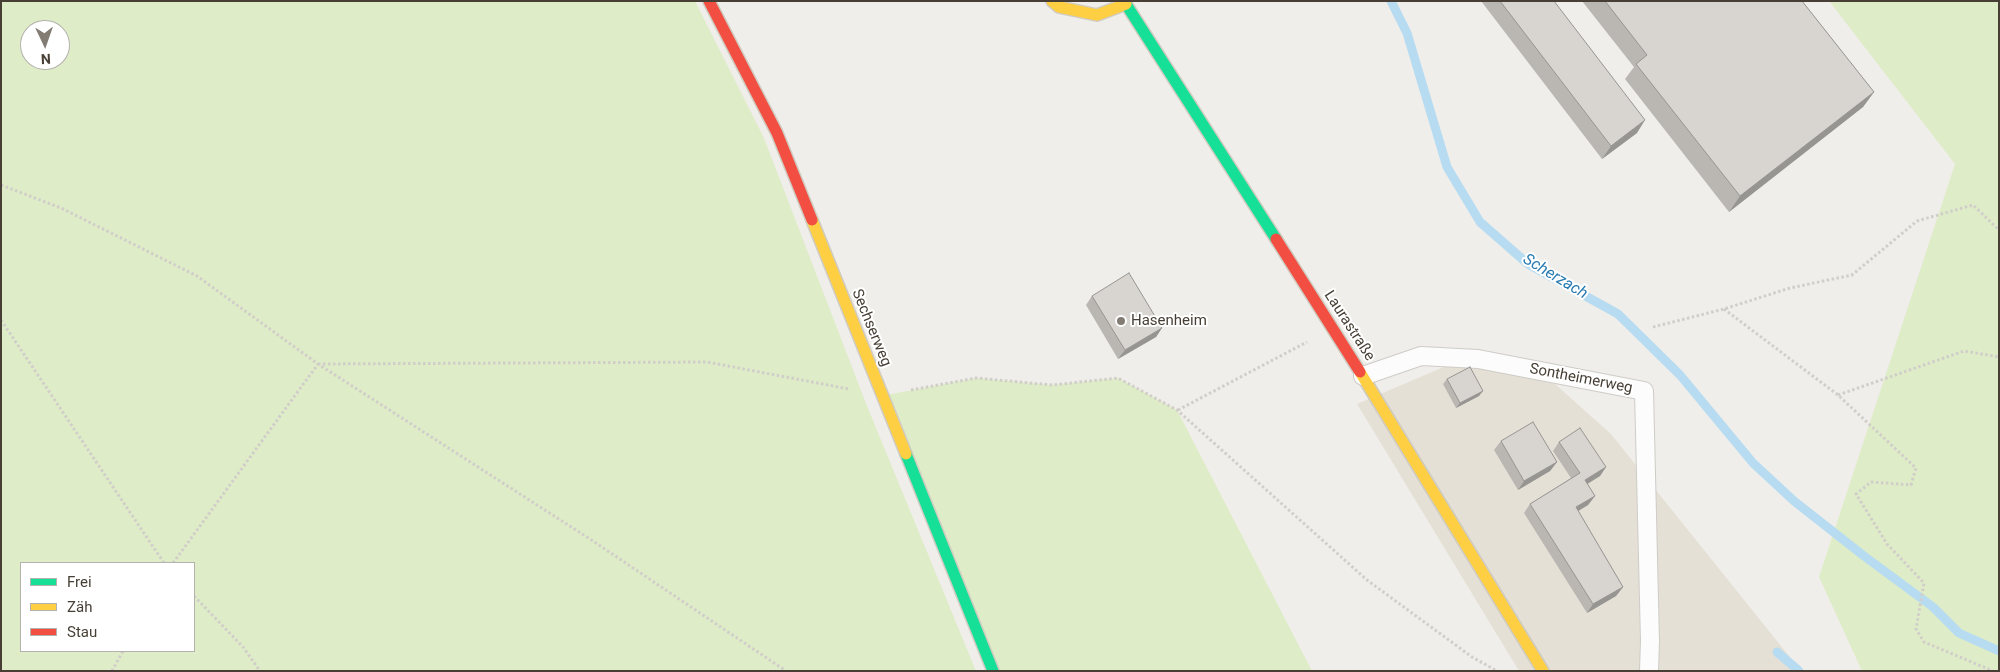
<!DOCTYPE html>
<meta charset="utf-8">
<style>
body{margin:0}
#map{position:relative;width:2000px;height:672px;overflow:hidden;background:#f0eeea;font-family:Roboto,sans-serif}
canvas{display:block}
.frame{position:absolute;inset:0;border:2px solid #473f35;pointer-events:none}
.legend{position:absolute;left:20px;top:562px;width:175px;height:90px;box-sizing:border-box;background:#fff;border:1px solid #b5b2ae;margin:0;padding:6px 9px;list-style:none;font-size:15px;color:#473f35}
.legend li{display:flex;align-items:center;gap:10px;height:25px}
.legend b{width:25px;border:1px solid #b5b2ae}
.north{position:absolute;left:20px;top:20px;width:50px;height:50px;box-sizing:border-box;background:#fff;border:1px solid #b5b2ae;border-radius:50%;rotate:177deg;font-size:14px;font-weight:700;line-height:20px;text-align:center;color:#473f35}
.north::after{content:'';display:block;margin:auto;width:18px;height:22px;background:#827c74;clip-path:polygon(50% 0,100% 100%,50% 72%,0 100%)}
</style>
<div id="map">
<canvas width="2000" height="672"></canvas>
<div class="frame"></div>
<ul class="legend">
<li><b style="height:6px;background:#16e098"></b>Frei</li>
<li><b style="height:6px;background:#ffcf43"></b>Zäh</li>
<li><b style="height:6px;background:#f24e42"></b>Stau</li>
</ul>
<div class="north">N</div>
</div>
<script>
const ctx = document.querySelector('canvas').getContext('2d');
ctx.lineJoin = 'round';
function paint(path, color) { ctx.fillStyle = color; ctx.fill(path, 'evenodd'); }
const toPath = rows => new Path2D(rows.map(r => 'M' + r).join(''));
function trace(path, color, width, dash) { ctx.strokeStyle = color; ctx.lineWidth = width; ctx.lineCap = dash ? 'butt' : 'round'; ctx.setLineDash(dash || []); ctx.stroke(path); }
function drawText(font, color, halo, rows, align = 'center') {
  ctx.font = font + ' Roboto,sans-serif'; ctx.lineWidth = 4; ctx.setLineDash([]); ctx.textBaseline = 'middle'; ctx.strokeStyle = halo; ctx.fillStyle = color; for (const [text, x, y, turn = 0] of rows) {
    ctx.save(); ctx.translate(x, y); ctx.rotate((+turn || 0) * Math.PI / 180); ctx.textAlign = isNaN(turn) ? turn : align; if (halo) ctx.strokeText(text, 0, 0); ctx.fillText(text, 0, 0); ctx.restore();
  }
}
paint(toPath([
 [1460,360,1555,384,1611,434,1801,671,1519,671,1357,404]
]), '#e5e0d6');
paint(toPath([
 [1,1,695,1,764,138,867,406,976,671,1,671],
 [30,30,60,30,60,60,30,60],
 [21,563,194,563,194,651,21,651],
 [1829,1,1999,1,1999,671,1862,671,1819,577,1955,164],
 [976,378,1052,385,1118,378,1177,410,1312,671,993,671,881,396]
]), '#deecc8');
trace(toPath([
 [1391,1,1407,33,1447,167,1480,222,1528,264,1618,314,1680,375,1753,463,1794,501,1864,556,1933,607,1959,633,1999,651],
 [1777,652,1799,671]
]), '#b7dcf1', 9);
const lane = toPath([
 [1363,376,1421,356,1478,359,1644,391,1650,641,1649,671]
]);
const fast = toPath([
 [1124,1,1276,239],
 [906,454,993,671]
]);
const slow = toPath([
 [1052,1,1059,7,1097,15,1126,4],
 [812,220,906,454],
 [1360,372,1543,671]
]);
const jam = toPath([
 [709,1,777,133,812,220],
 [1276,239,1360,372]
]);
trace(lane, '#ceccc7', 20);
trace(fast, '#d0cbc0', 14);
trace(slow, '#d0cbc0', 14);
trace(jam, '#d0cbc0', 14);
trace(toPath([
 [1,185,61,208,197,276,318,364,593,541,786,671],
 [1724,309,1838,395,1916,468,1911,485,1871,482,1856,494,1887,544,1924,583,1916,629,1924,642,1993,671],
 [1,320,164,563],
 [1653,327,1724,309,1790,288,1852,275,1917,221,1973,205,1999,230],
 [318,364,707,362,849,389],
 [911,390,976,378,1052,385,1118,378,1177,410,1367,580,1472,657,1497,671],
 [1838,395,1964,351,1999,357],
 [1178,410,1307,342],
 [173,563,318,364],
 [194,596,243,647,260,671],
 [112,671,123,651]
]), '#d1ceca', 3, [2.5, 2.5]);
trace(lane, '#fdfcfc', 18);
trace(fast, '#16e098', 11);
trace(slow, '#ffcf43', 11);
trace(jam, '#f24e42', 11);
paint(toPath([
 [1481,1,1554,1,1637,133,1602,159],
 [1582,1,1802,1,1874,92,1863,107,1729,212,1625,79,1634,67],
 [1092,296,1162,328,1156,337,1118,359,1086,305],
 [1447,379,1479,396,1456,408,1443,384],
 [1501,441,1557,462,1550,471,1518,490,1494,450],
 [1559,442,1606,467,1600,476,1587,484,1595,496,1588,505,1578,511,1623,587,1616,596,1587,613,1524,513,1530,504,1571,478,1553,451]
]), '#bab7b3');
paint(toPath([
 [1874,92,1863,107,1729,212,1740,196],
 [1645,120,1637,133,1602,159,1611,146],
 [1162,328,1156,337,1118,359,1125,350],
 [1483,391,1479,396,1456,408,1460,403],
 [1557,462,1550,471,1518,490,1524,481],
 [1606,467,1600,476,1579,489,1585,480],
 [1595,496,1588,505,1570,516,1576,507],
 [1623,587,1616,596,1587,613,1593,604]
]), '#979592');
const building = toPath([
 [1500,1,1554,1,1645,120,1611,146,1500,1],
 [1605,1,1802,1,1874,92,1740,196,1636,64,1647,55,1605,1],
 [1129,273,1162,328,1125,350,1092,296,1129,273],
 [1470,367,1483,391,1460,403,1447,379,1470,367],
 [1533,422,1557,462,1524,481,1501,441,1533,422],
 [1580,428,1606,467,1585,480,1595,496,1576,507,1623,587,1593,604,1530,504,1580,473,1559,442,1580,428]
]);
paint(building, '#d8d5d0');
trace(building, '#979592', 1);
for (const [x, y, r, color] of [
 [1121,321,5,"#827c74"]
]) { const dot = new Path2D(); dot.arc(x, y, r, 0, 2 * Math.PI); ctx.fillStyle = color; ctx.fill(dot); trace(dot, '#fff', 2); }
drawText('15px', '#473f35', '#fff', [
 ["Hasenheim",1131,321]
], 'left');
drawText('15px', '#473f35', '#fff', [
 ["Laurastraße",1349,326,57],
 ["Sechserweg",871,328,68],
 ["Sontheimerweg",1581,379,11]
]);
drawText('italic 16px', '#277ab1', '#fff', [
 ["Scherzach",1555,277,31]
]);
</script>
